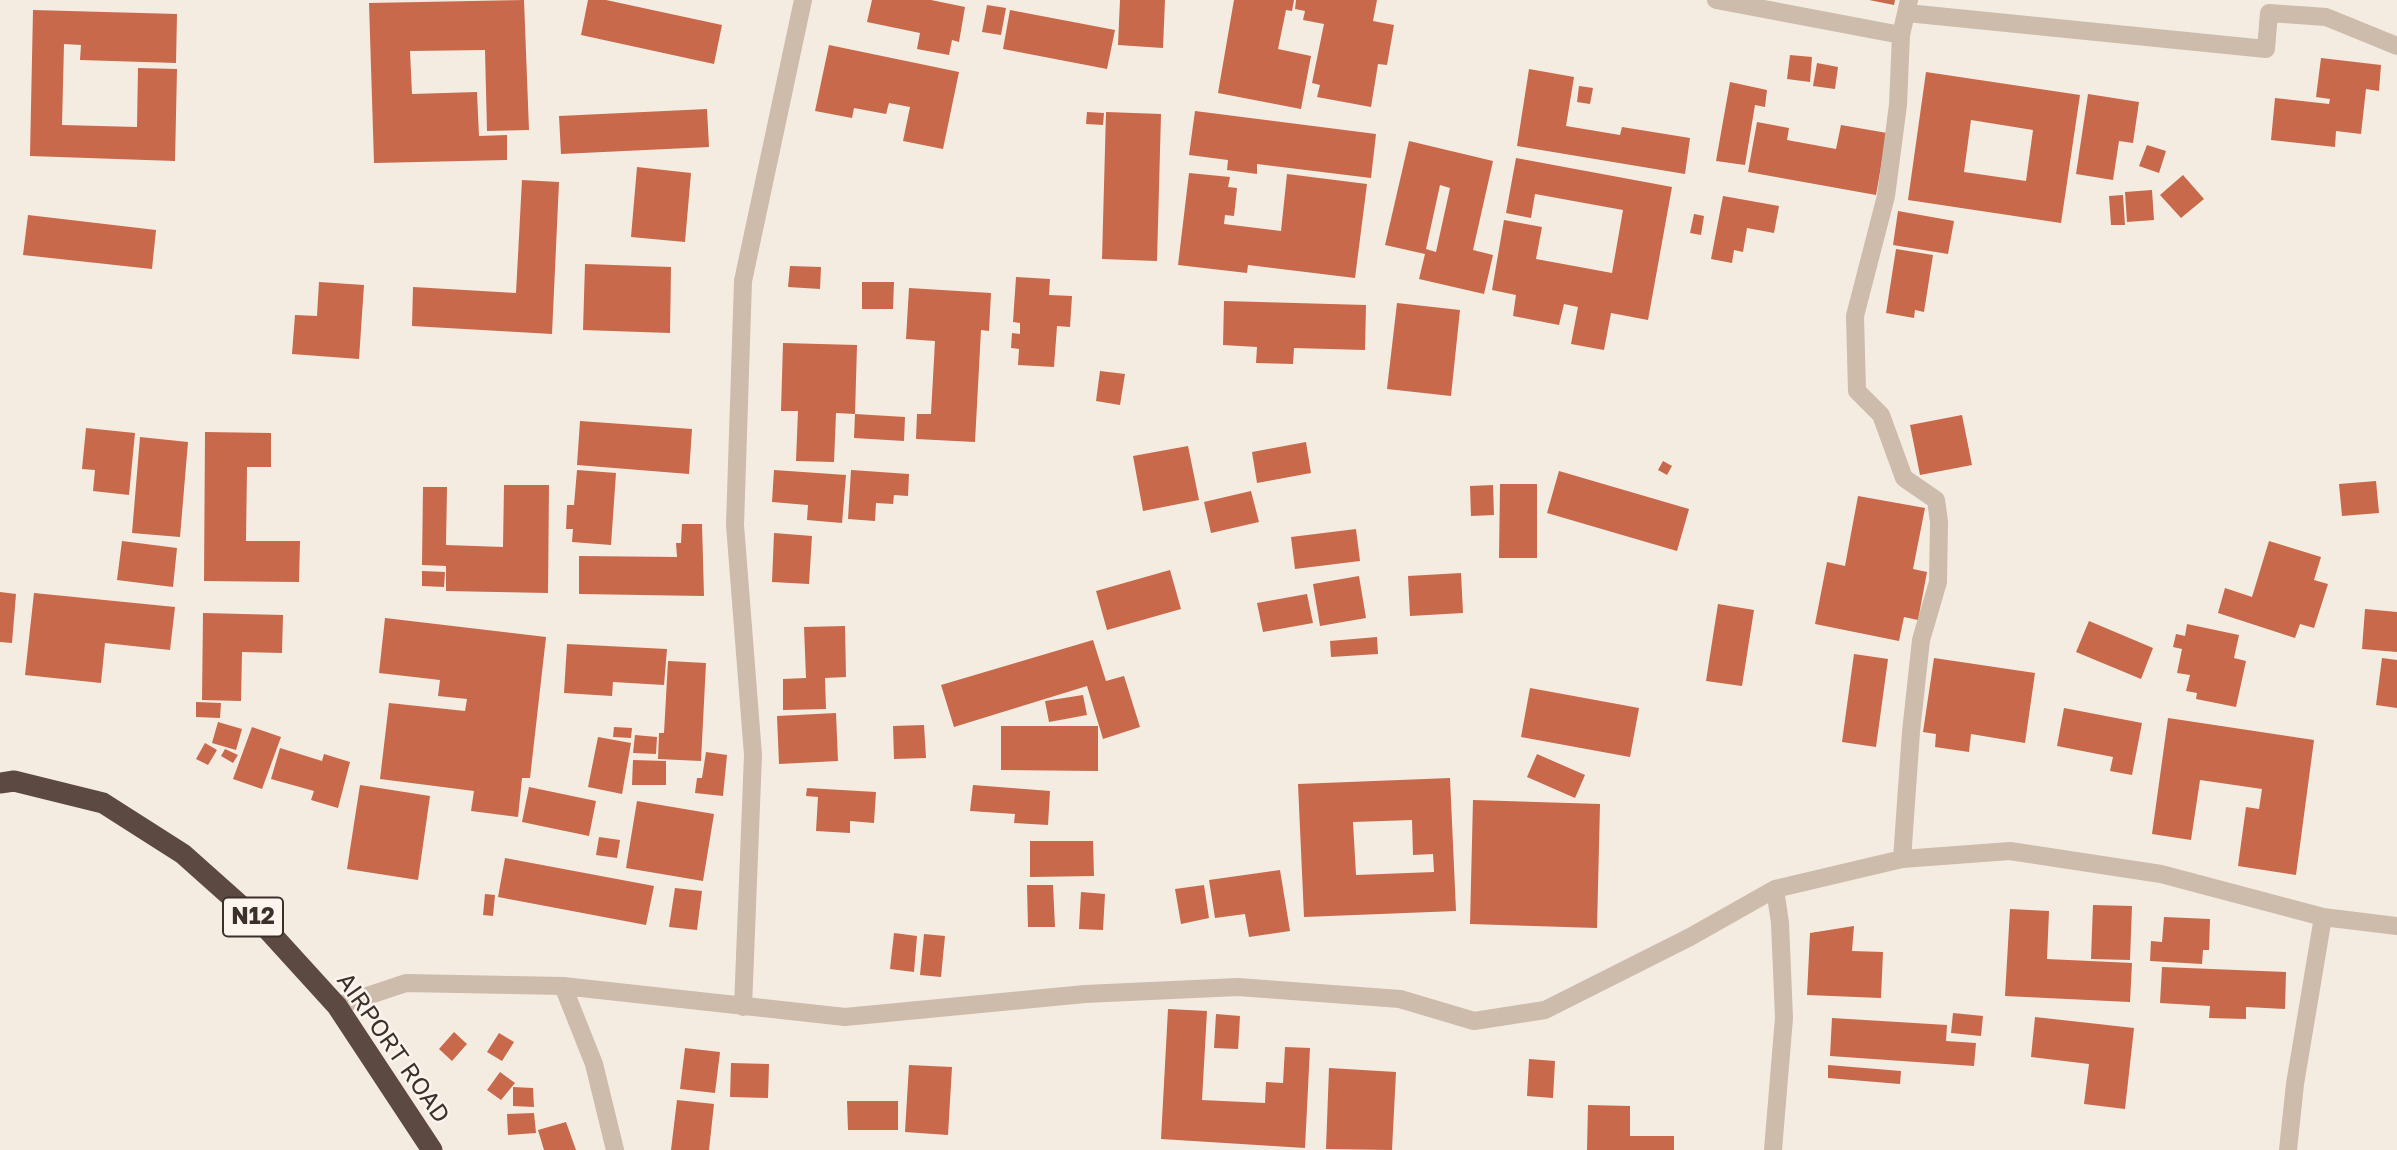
<!DOCTYPE html>
<style>
body{margin:0}
canvas{display:block;background:#f4ebe1}
</style>
<canvas width="2397" height="1150"></canvas>
<script>
const ctx = document.querySelector('canvas').getContext('2d');
ctx.lineJoin = 'round';
function paint(path, color) { ctx.fillStyle = color; ctx.fill(path, 'evenodd'); }
const toPath = rows => new Path2D(rows.map(r => 'M' + r).join(''));
function trace(path, color, width, dash) { ctx.strokeStyle = color; ctx.lineWidth = width; ctx.lineCap = dash ? 'butt' : 'round'; ctx.setLineDash(dash || []); ctx.stroke(path); }
function drawText(font, color, halo, rows, align = 'center') {
  ctx.font = font + ' "Golos Text",sans-serif'; ctx.lineWidth = 5; ctx.setLineDash([]); ctx.textBaseline = 'middle'; ctx.strokeStyle = halo; ctx.fillStyle = color; for (const [text, x, y, turn = 0] of rows) {
    ctx.save(); ctx.translate(x, y); ctx.rotate((+turn || 0) * Math.PI / 180); ctx.textAlign = isNaN(turn) ? turn : align; if (halo) ctx.strokeText(text, 0, 0); ctx.fillText(text, 0, 0); ctx.restore();
  }
}
paint(toPath([
 [524,0,529,130,487,131,485,50,410,51,412,94,477,92,479,136,507,135,507,160,374,163,369,3],
 [588,0,606,0,722,25,714,64,581,35],
 [872,0,931,0,965,7,959,42,952,40,949,55,917,49,920,33,867,22],
 [1120,0,1165,0,1163,48,1118,45],
 [1234,0,1294,0,1292,11,1286,10,1278,49,1311,56,1301,109,1218,93],
 [1296,0,1377,0,1373,21,1394,25,1387,65,1378,64,1371,107,1317,97,1320,85,1312,83,1324,24,1303,20,1305,11,1295,9],
 [1869,0,1895,0,1894,5],
 [987,5,1006,8,1001,35,982,32],
 [33,10,177,14,176,63,80,60,81,45,64,44,62,125,137,127,138,68,177,69,175,161,30,156],
 [1010,10,1115,30,1107,69,1003,49],
 [829,45,959,72,943,149,903,141,910,107,889,103,886,114,854,108,852,118,815,111],
 [1790,55,1812,57,1810,82,1787,79],
 [2321,58,2381,65,2379,91,2366,89,2361,134,2336,131,2335,147,2271,140,2275,98,2329,104,2330,99,2316,97],
 [1817,63,1838,67,1835,89,1813,86],
 [1529,69,1574,77,1566,126,1620,135,1622,127,1690,138,1685,174,1517,146],
 [1926,72,2080,95,2061,223,1908,200],
 [1971,120,2033,130,2026,181,1964,172],
 [1730,82,1767,90,1765,107,1755,105,1745,165,1716,161],
 [1579,86,1593,88,1590,104,1577,102],
 [2088,94,2139,102,2133,143,2119,141,2113,180,2076,174],
 [707,109,709,147,561,154,559,116],
 [1195,111,1376,134,1371,178,1257,164,1257,174,1227,170,1228,160,1189,155],
 [1087,112,1104,113,1103,125,1086,124],
 [1106,112,1161,114,1157,261,1102,259],
 [1757,122,1789,128,1787,140,1836,149,1841,125,1887,133,1876,195,1748,172],
 [1409,141,1493,161,1473,250,1493,255,1484,294,1419,279,1425,254,1385,245],
 [1440,185,1450,188,1436,252,1426,249],
 [2147,145,2166,151,2159,173,2139,166],
 [1516,158,1672,187,1648,320,1611,313,1604,350,1571,344,1578,307,1564,304,1559,325,1513,316,1516,295,1492,290,1504,220,1542,227,1536,259,1612,273,1623,210,1535,194,1531,218,1506,213],
 [637,167,691,173,685,242,631,237],
 [1189,173,1230,177,1228,187,1237,188,1234,216,1225,215,1224,224,1281,231,1287,174,1367,184,1355,278,1248,265,1247,273,1178,265],
 [2183,175,2204,199,2181,218,2160,195],
 [522,180,559,182,552,334,412,326,413,287,516,293],
 [2152,190,2154,220,2127,222,2125,192],
 [2123,195,2125,225,2111,225,2109,196],
 [1723,196,1779,206,1774,233,1747,228,1743,252,1734,250,1732,263,1711,259],
 [1898,211,1954,221,1948,254,1893,245],
 [1694,214,1704,216,1701,235,1690,233],
 [28,215,156,230,152,269,23,255],
 [1896,249,1933,255,1924,312,1915,310,1914,318,1886,313],
 [585,264,671,267,670,333,583,330],
 [790,266,821,267,820,289,788,287],
 [1016,277,1050,279,1049,295,1072,296,1070,327,1057,326,1054,367,1018,365,1019,349,1011,348,1012,333,1020,334,1020,323,1013,322],
 [319,282,364,285,359,359,292,354,295,315,317,316],
 [862,282,894,282,893,309,862,309],
 [909,288,991,293,989,331,981,330,975,442,916,439,917,414,931,414,935,341,906,339],
 [1224,301,1366,305,1365,350,1294,348,1293,364,1256,363,1257,347,1223,345],
 [1397,303,1460,310,1451,396,1387,389],
 [783,343,857,345,855,414,836,413,834,462,796,461,798,411,781,411],
 [1100,371,1125,374,1120,405,1096,401],
 [855,414,905,417,904,441,854,438],
 [1962,415,1972,465,1920,475,1910,425],
 [580,421,692,429,689,474,577,465],
 [86,428,135,433,129,495,93,491,95,470,82,469],
 [205,432,271,433,271,467,247,467,246,541,300,541,299,582,204,581],
 [140,437,188,442,180,537,132,533],
 [1306,442,1311,473,1257,483,1252,452],
 [1188,446,1199,500,1143,511,1133,456],
 [1663,461,1672,466,1667,475,1658,470],
 [577,470,616,473,611,545,572,542,573,529,566,529,567,505,574,505],
 [774,470,846,475,842,523,807,520,808,505,772,502],
 [851,470,909,474,908,496,894,495,893,504,876,503,875,521,848,519],
 [1559,471,1689,509,1677,551,1547,513],
 [2376,481,2379,513,2342,516,2339,484],
 [1500,484,1537,484,1537,558,1499,558],
 [504,485,549,485,548,593,446,591,446,566,422,565,423,487,447,487,446,545,503,547],
 [1493,485,1494,515,1471,516,1470,486],
 [1251,491,1259,522,1211,533,1204,502],
 [1858,496,1925,508,1913,569,1927,572,1918,620,1904,617,1899,641,1815,624,1827,562,1845,566],
 [682,524,702,524,704,596,579,594,579,556,677,557,676,543,681,543],
 [1356,529,1360,561,1295,569,1291,537],
 [774,533,812,536,809,584,772,582],
 [122,541,177,548,173,587,117,580],
 [2269,541,2321,557,2314,580,2328,584,2314,628,2300,624,2295,638,2218,613,2225,588,2252,597],
 [1170,570,1181,609,1107,630,1096,591],
 [422,571,445,572,444,587,422,586],
 [1461,573,1463,613,1410,616,1408,576],
 [1359,576,1366,618,1320,626,1313,584],
 [0,592,16,594,12,643,0,642],
 [34,593,175,607,170,650,105,643,101,683,25,675],
 [1307,594,1313,623,1263,632,1257,603],
 [1718,604,1754,610,1742,686,1706,681],
 [2365,609,2397,612,2397,652,2362,649],
 [203,613,283,615,282,653,242,652,241,701,202,700],
 [385,618,546,637,530,778,522,778,518,817,471,811,474,791,380,779,389,703,465,711,467,699,438,696,440,680,379,673],
 [2089,621,2153,648,2141,679,2076,652],
 [2187,624,2239,635,2234,658,2246,661,2236,707,2196,699,2197,693,2186,691,2190,675,2177,673,2182,649,2173,647,2176,634,2185,636],
 [845,626,846,677,825,678,826,709,783,710,783,679,806,678,804,627],
 [1377,637,1378,654,1331,657,1330,641],
 [1093,640,1106,681,1124,676,1140,727,1103,739,1087,686,954,727,941,685],
 [567,644,667,649,664,685,613,682,612,696,564,693],
 [1854,654,1888,659,1876,747,1842,742],
 [1934,658,2035,673,2025,743,1971,734,1969,752,1935,747,1936,734,1923,732],
 [2382,658,2397,660,2397,708,2376,705],
 [668,661,706,663,701,761,658,759,659,733,664,733],
 [1530,688,1639,708,1630,757,1521,737],
 [1083,695,1087,715,1049,722,1045,701],
 [196,702,221,703,220,718,196,717],
 [2064,708,2142,723,2132,775,2110,771,2113,757,2057,746],
 [836,713,838,761,779,764,777,716],
 [2168,718,2314,740,2296,875,2238,866,2246,807,2259,809,2262,789,2200,780,2191,840,2152,834],
 [218,722,242,729,236,750,212,743],
 [924,725,926,758,894,759,893,726],
 [1001,726,1098,726,1098,771,1001,770],
 [252,727,281,737,262,789,233,779],
 [614,727,632,728,631,738,613,737],
 [635,735,657,737,656,754,633,753],
 [598,737,631,743,622,794,588,787],
 [205,743,217,750,208,765,196,759],
 [280,748,322,761,324,754,350,762,338,808,311,800,314,791,271,779],
 [225,749,238,755,233,763,221,756],
 [706,752,727,755,723,796,695,793,697,778,702,778],
 [1537,754,1585,775,1575,798,1527,777],
 [633,760,666,761,666,785,632,785],
 [1450,778,1456,911,1304,917,1298,784],
 [1412,820,1413,855,1433,854,1434,872,1356,875,1353,822],
 [360,785,430,796,418,880,347,869],
 [973,785,1050,791,1048,825,1014,823,1015,814,970,811],
 [529,787,596,801,589,836,522,822],
 [807,788,876,792,874,823,850,821,850,833,816,831,818,797,806,796],
 [1473,800,1600,804,1597,928,1470,924],
 [637,801,714,814,703,881,626,868],
 [599,837,620,840,617,858,596,855],
 [1030,841,1093,841,1094,876,1030,877],
 [505,858,654,886,646,925,498,897],
 [1280,870,1290,931,1249,937,1245,914,1215,918,1209,880],
 [1027,885,1053,885,1055,927,1028,927],
 [1204,885,1209,918,1181,924,1175,889],
 [675,888,702,891,697,930,669,927],
 [1081,892,1105,894,1103,930,1079,929],
 [485,894,495,895,493,916,483,915],
 [2093,905,2132,906,2130,960,2091,959],
 [2010,909,2049,911,2047,959,2132,963,2130,1002,2005,996],
 [2164,917,2210,919,2209,950,2203,950,2202,964,2150,961,2151,941,2162,942],
 [1854,926,1852,951,1883,952,1881,998,1807,995,1810,933],
 [894,933,917,936,914,972,890,969],
 [924,934,945,936,941,977,920,975],
 [2162,967,2286,972,2285,1009,2246,1007,2246,1019,2209,1018,2210,1006,2160,1003],
 [1168,1009,1207,1011,1202,1100,1265,1103,1266,1082,1283,1083,1285,1047,1310,1048,1305,1148,1161,1139],
 [1953,1013,1983,1016,1981,1036,1951,1033],
 [1216,1014,1240,1016,1238,1049,1214,1048],
 [2035,1017,2134,1028,2125,1109,2084,1104,2089,1064,2031,1057],
 [1832,1018,1947,1025,1946,1041,1976,1043,1974,1066,1830,1056],
 [454,1032,467,1044,452,1061,439,1049],
 [499,1033,514,1042,502,1061,487,1052],
 [685,1048,720,1052,715,1093,680,1089],
 [1529,1059,1555,1061,1553,1098,1527,1096],
 [731,1063,769,1064,768,1098,730,1097],
 [909,1065,952,1067,948,1135,905,1132],
 [1828,1065,1901,1071,1900,1084,1828,1078],
 [1329,1068,1396,1072,1392,1150,1326,1149],
 [500,1072,515,1083,501,1100,487,1090],
 [513,1087,533,1088,534,1107,513,1106],
 [677,1100,714,1104,709,1150,671,1150],
 [847,1101,898,1101,898,1130,848,1130],
 [1588,1105,1630,1106,1630,1136,1674,1136,1674,1150,1587,1150],
 [534,1113,536,1133,508,1135,507,1114],
 [566,1122,576,1150,544,1150,538,1130]
]), '#c8694b');
trace(toPath([
 [1716,0,1901,35],
 [1907,13,2266,49,2269,13,2326,17,2397,46],
 [1902,859,1911,732,1921,640,1938,582,1939,522,1936,500,1904,478,1881,415,1857,391,1855,316,1886,196,1898,105,1901,35,1909,0],
 [563,986,594,1064,615,1150],
 [337,1006,406,983,563,986,845,1017,1085,994,1238,987,1400,999,1474,1021,1545,1010,1690,937,1775,889,1902,859,2010,851,2161,874,2323,917,2397,926],
 [743,1007,753,755,735,525,743,281,803,0],
 [1773,1150,1784,1018,1780,923,1775,889],
 [2288,1150,2295,1084,2323,917]
]), '#cdbbac', 18);
trace(toPath([
 [0,783,14,781,103,803,183,854,266,928,337,1006,432,1150]
]), '#5c4a42', 21);
for (const [x, y, w] of [
 [253,917,60]
]) { const box = new Path2D(); box.roundRect(x - w / 2, y - 19.5, w, 39, 5); ctx.fillStyle = '#fbf5ee'; ctx.fill(box); trace(box, '#3b302b', 2); }
drawText('bold 23px', '#3b302b', null, [
 ["N12",253,917]
]);
drawText('24px', '#3b302b', '#fbf5ee', [
 ["AIRPORT ROAD",393,1048,55]
]);
</script>
